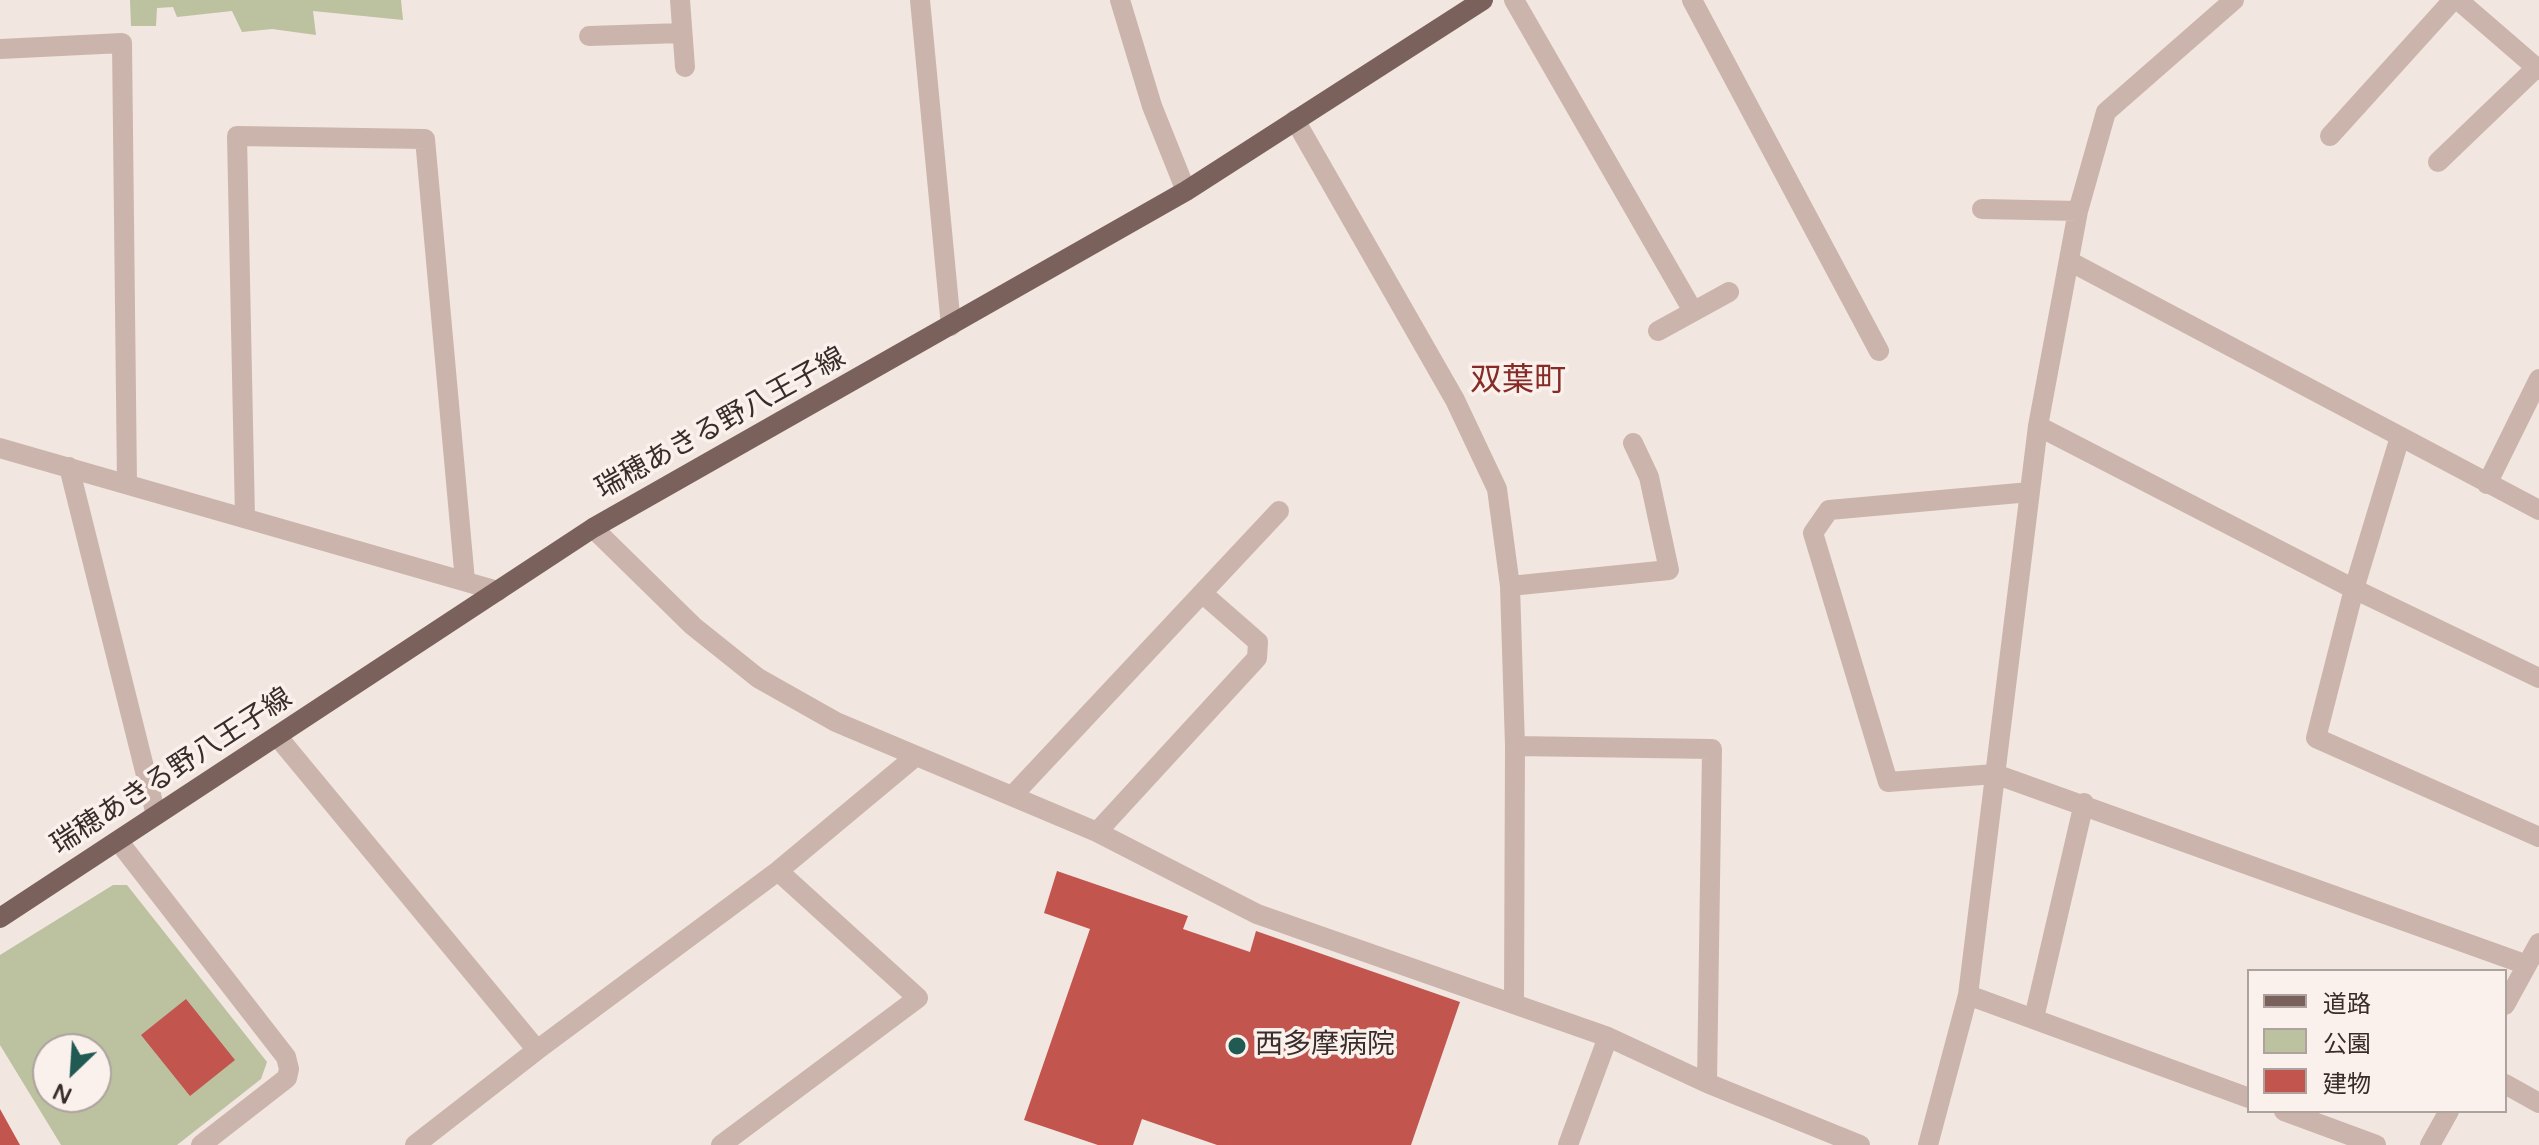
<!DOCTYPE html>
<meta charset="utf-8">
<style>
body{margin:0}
#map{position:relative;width:2539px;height:1145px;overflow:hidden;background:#f2e6e0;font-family:"Varela Round","Noto Sans JP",sans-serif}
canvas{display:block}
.legend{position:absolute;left:2247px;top:969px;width:260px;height:144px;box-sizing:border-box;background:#faf1ec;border:2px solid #ada29e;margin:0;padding:10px 14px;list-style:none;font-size:24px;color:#392c2a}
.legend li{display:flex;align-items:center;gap:16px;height:40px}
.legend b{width:40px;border:2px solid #ada29e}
.north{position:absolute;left:32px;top:1033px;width:80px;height:80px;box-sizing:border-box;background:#faf1ec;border:2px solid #ada29e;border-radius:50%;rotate:205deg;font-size:22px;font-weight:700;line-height:32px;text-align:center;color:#392c2a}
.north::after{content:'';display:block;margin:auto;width:28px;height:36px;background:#215953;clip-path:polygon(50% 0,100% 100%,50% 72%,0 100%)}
</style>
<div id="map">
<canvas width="2539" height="1145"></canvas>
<ul class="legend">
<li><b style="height:10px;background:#7a615c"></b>道路</li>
<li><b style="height:22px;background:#bcc1a0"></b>公園</li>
<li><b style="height:22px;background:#c2554e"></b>建物</li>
</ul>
<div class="north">N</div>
</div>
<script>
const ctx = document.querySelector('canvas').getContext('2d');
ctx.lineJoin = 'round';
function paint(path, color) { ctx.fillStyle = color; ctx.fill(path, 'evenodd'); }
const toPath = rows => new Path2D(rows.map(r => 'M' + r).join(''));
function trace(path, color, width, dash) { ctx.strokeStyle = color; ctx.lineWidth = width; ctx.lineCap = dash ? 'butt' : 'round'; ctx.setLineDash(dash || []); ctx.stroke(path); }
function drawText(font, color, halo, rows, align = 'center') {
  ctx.font = font + ' "Varela Round","Noto Sans JP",sans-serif'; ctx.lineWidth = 7; ctx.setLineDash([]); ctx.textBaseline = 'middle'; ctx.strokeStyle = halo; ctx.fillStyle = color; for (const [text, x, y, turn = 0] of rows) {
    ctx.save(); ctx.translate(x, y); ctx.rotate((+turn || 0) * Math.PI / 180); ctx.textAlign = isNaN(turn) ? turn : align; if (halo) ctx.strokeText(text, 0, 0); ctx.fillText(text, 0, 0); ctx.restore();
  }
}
paint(toPath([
 [130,0,401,0,403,20,313,11,316,35,272,29,242,32,232,11,177,17,173,7,157,8,156,26,131,26],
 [113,885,127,885,267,1062,261,1079,177,1145,61,1145,0,1045,0,955],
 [48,1049,96,1049,96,1097,48,1097]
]), '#bcc1a0');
paint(toPath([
 [1057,871,1188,916,1183,929,1250,952,1256,931,1460,1002,1411,1145,1217,1145,1142,1119,1133,1145,1098,1145,1024,1120,1090,929,1044,913],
 [186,999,235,1060,190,1096,141,1035],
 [0,1109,20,1145,0,1145]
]), '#c2554e');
trace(toPath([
 [680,0,685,67],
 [920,0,951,326],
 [1120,0,1152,106,1186,191],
 [1514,0,1693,311],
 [1692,0,1879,351],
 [2458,0,2539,70],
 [589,36,682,33],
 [0,49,122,43,127,484],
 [1295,120,1455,400,1497,489,1510,586,1515,746,1514,1003],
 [2330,136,2453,0],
 [2438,162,2536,68],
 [1982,209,2078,211],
 [2069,261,2539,510],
 [1658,331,1729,292],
 [2038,426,2354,589,2539,678],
 [2400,437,2354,589,2316,738,2539,837],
 [0,448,498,591],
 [69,467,156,815],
 [2487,484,2539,379],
 [2030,492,1829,510,1813,533,1888,782,1995,774,2527,965],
 [245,518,237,136,425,139,465,581],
 [593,528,693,626,758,678,836,722,1097,832,1257,914,1608,1037,1707,1083,1860,1145],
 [1510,586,1669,570,1649,477,1633,443],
 [277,736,537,1050],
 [1515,746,1712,749,1707,1083],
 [1013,795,1279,511],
 [1097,832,1257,658,1258,642,1202,593],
 [119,842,286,1057,289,1069,287,1078,201,1145],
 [1968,995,2249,1098],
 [2505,1005,2539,943],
 [2034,1018,2084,803],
 [2505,1084,2539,1103],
 [2284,1111,2376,1145],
 [415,1145,537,1050,778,871,916,756],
 [721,1145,918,998,778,871],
 [1568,1145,1608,1037],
 [1928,1145,1968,995,2038,426,2078,211,2106,112,2234,0],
 [2430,1145,2449,1111]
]), '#cbb4ac', 20);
trace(toPath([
 [0,918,593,528,1186,191,1483,0]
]), '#7a615c', 20);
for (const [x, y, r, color] of [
 [1237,1046,10,"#215953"]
]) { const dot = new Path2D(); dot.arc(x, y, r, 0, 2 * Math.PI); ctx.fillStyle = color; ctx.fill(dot); trace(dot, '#faf1ec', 3); }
drawText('28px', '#392c2a', '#faf1ec', [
 ["瑞穂あきる野八王子線",721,424,-29],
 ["瑞穂あきる野八王子線",172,772,-33]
]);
drawText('28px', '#392c2a', '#faf1ec', [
 ["西多摩病院",1255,1046]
], 'left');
drawText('32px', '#862b26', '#faf1ec', [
 ["双葉町",1518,382]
]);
</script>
